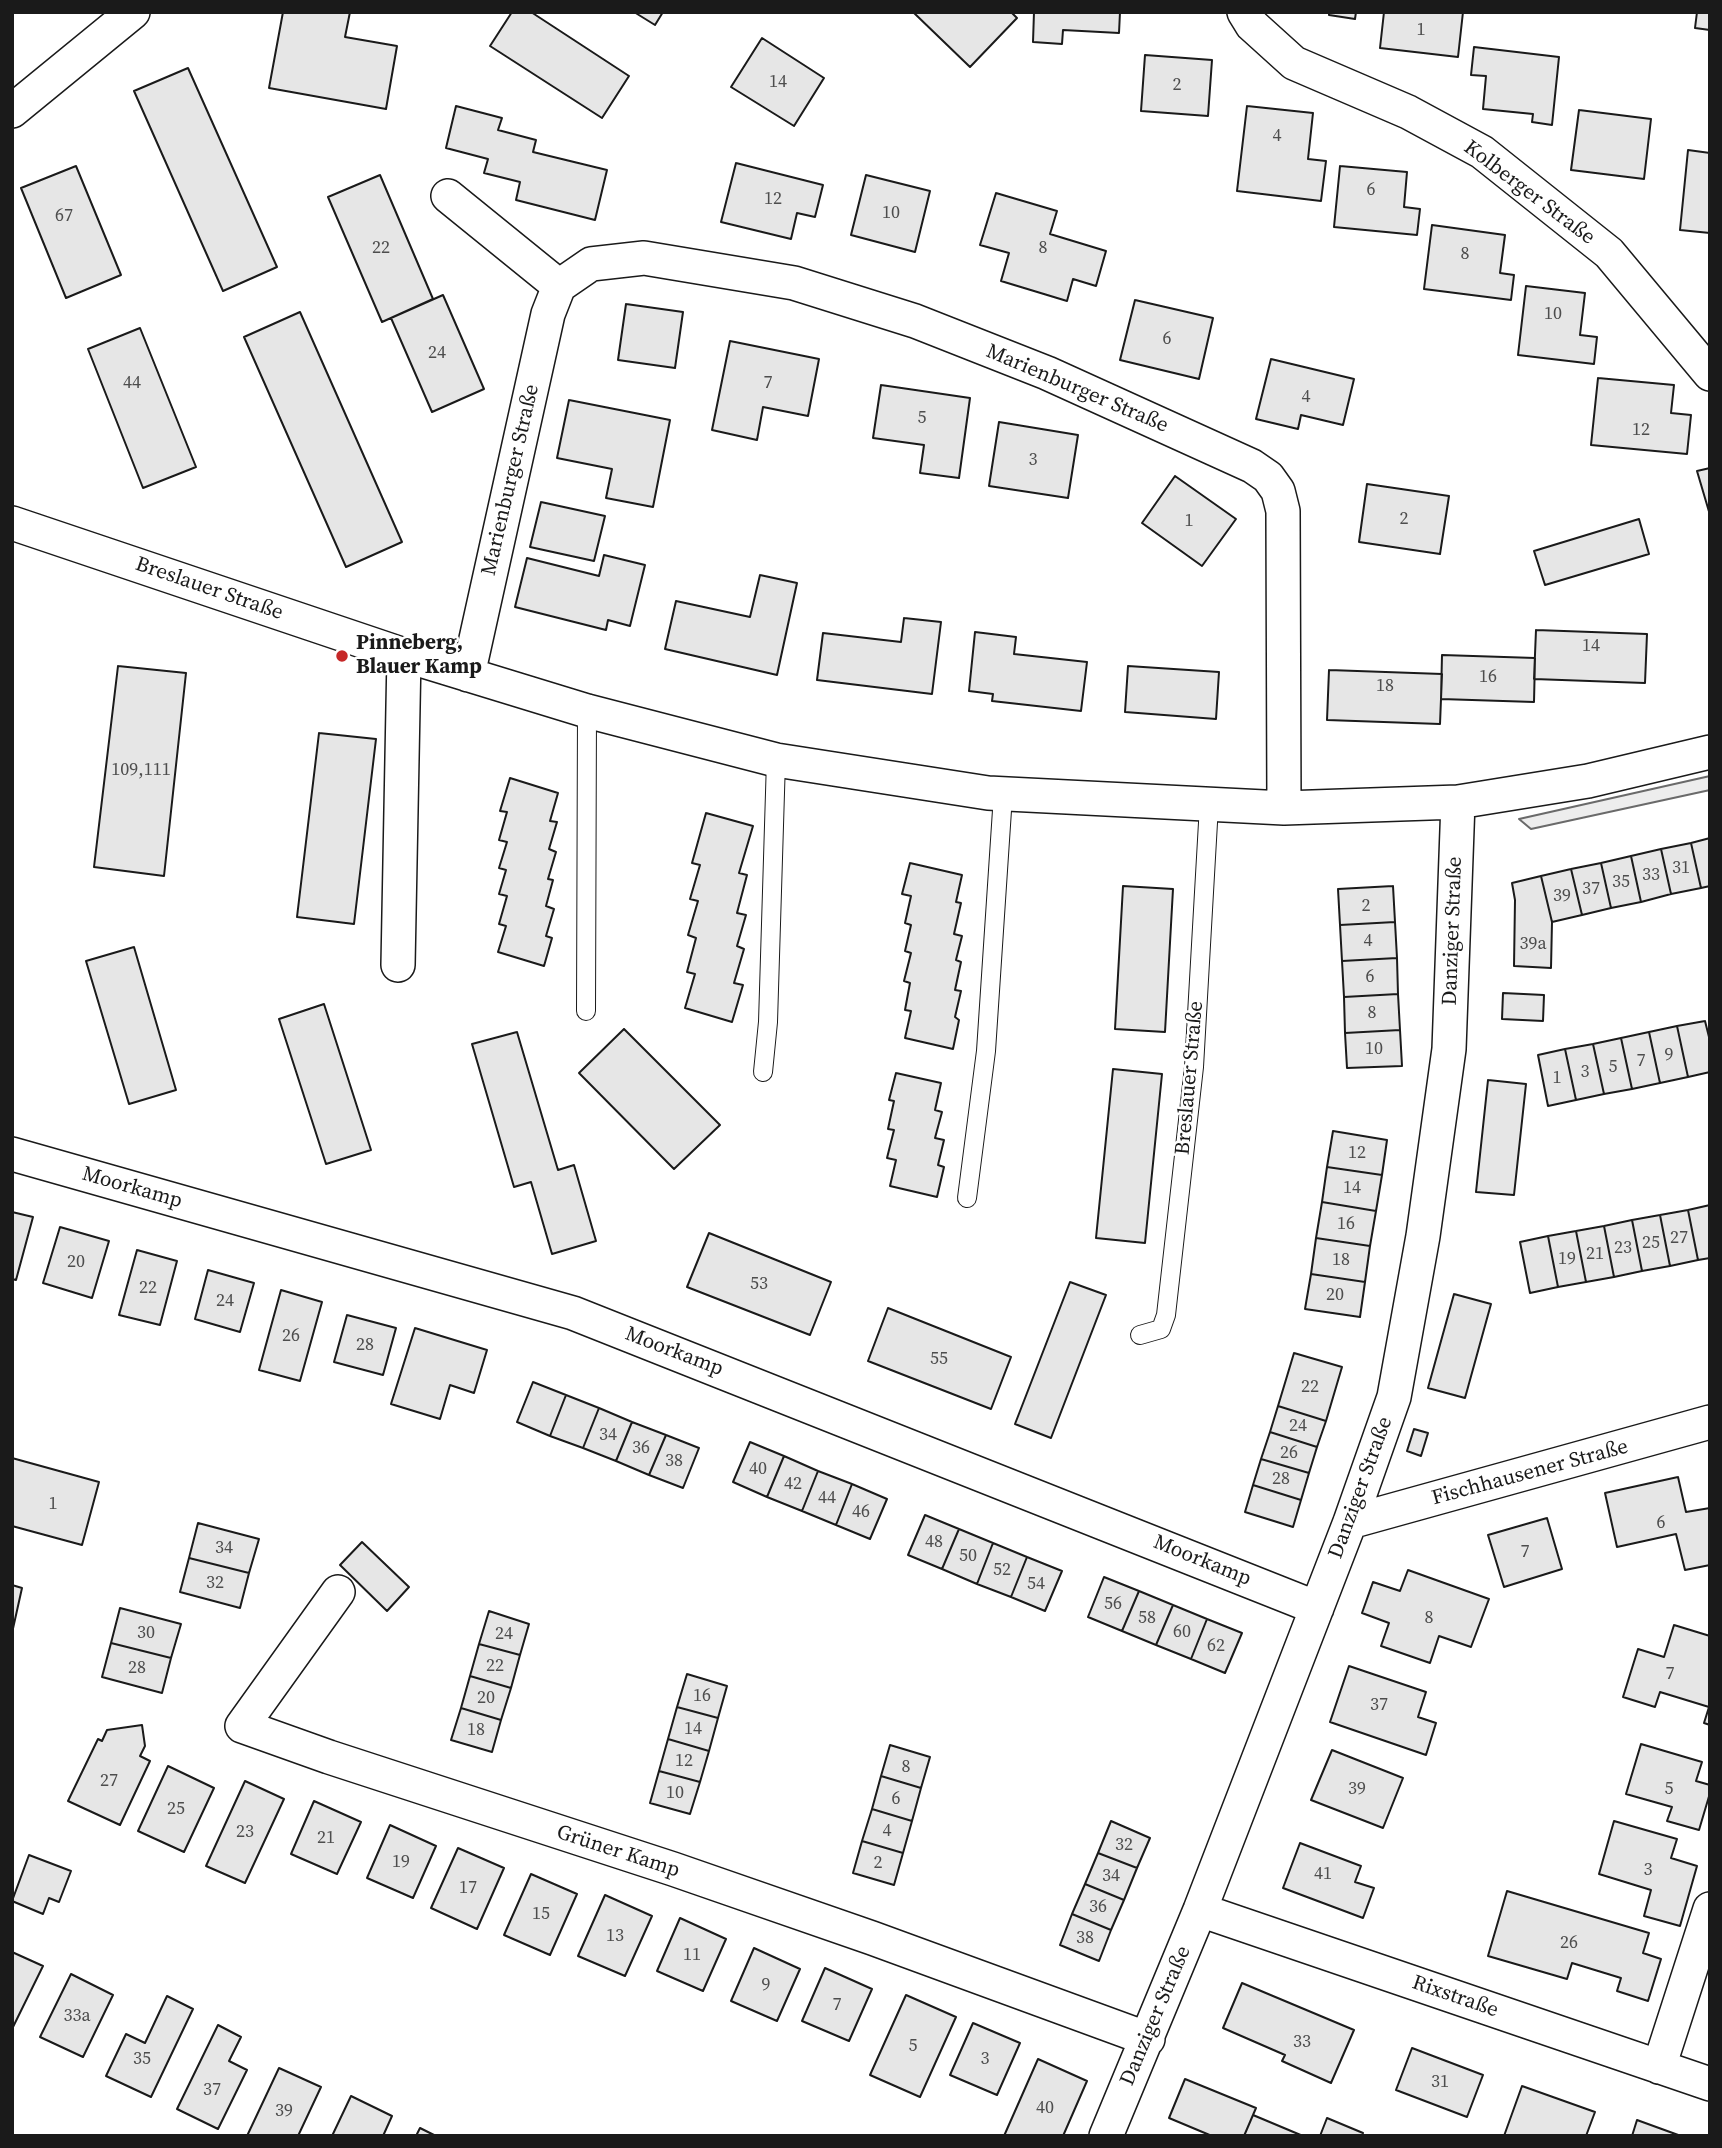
<!DOCTYPE html>
<meta charset="utf-8">
<style>
body{margin:0}
#map{position:relative;width:1722px;height:2148px;overflow:hidden;background:#fff;font-family:"Source Serif 4",serif}
canvas{display:block}
.frame{position:absolute;inset:0;border:14px solid #1a1a1a;pointer-events:none}
</style>
<div id="map">
<canvas width="1722" height="2148"></canvas>
<div class="frame"></div>
</div>
<script>
const ctx = document.querySelector('canvas').getContext('2d');
ctx.lineJoin = 'round';
function paint(path, color) { ctx.fillStyle = color; ctx.fill(path, 'evenodd'); }
const toPath = rows => new Path2D(rows.map(r => 'M' + r).join(''));
function trace(path, color, width, dash) { ctx.strokeStyle = color; ctx.lineWidth = width; ctx.lineCap = dash ? 'butt' : 'round'; ctx.setLineDash(dash || []); ctx.stroke(path); }
function drawText(font, color, halo, rows, align = 'center') {
  ctx.font = font + ' "Source Serif 4",serif'; ctx.lineWidth = 5; ctx.setLineDash([]); ctx.textBaseline = 'middle'; ctx.strokeStyle = halo; ctx.fillStyle = color; for (const [text, x, y, turn = 0] of rows) {
    ctx.save(); ctx.translate(x, y); ctx.rotate((+turn || 0) * Math.PI / 180); ctx.textAlign = isNaN(turn) ? turn : align; if (halo) ctx.strokeText(text, 0, 0); ctx.fillText(text, 0, 0); ctx.restore();
  }
}
const parking = toPath([
 [1710,776,1710,790,1531,829,1519,819,1710,776]
]);
paint(parking, '#ededed');
trace(parking, '#6a6a6a', 2);
const building = toPath([
 [283,12,350,12,345,37,397,46,386,109,269,88,283,12],
 [512,12,531,12,629,76,602,118,490,46,512,12],
 [634,12,663,12,655,25,634,12],
 [913,12,1011,12,1017,18,970,67,913,12],
 [1034,12,1120,12,1119,33,1063,30,1062,44,1033,42,1034,12],
 [1329,12,1356,12,1355,19,1329,15,1329,12],
 [1384,12,1463,12,1458,57,1380,48,1384,12],
 [1697,12,1710,12,1710,30,1695,28,1697,12],
 [762,38,824,78,794,126,731,87,762,38],
 [1474,47,1559,57,1552,125,1532,122,1533,114,1483,109,1486,76,1471,75,1474,47],
 [1145,55,1212,60,1208,116,1141,111,1145,55],
 [188,68,277,267,223,291,134,91,188,68],
 [456,106,502,118,498,130,536,140,533,152,607,170,595,220,516,200,520,182,484,173,488,159,446,148,456,106],
 [1247,106,1313,113,1308,159,1326,161,1321,201,1237,191,1247,106],
 [1579,110,1651,119,1644,179,1571,170,1579,110],
 [1688,150,1710,153,1710,233,1680,230,1688,150],
 [736,163,823,185,815,217,797,213,791,239,721,222,736,163],
 [76,166,121,275,66,298,21,188,76,166],
 [1340,166,1407,172,1404,207,1420,209,1417,235,1334,227,1340,166],
 [380,175,433,299,382,322,328,197,380,175],
 [866,175,930,191,915,252,851,235,866,175],
 [996,193,1057,211,1050,234,1106,251,1096,286,1073,279,1067,301,1001,281,1009,253,980,245,996,193],
 [1432,225,1505,235,1500,273,1514,275,1511,300,1424,289,1432,225],
 [1526,286,1585,293,1580,335,1597,337,1594,364,1518,355,1526,286],
 [443,295,484,389,432,412,391,318,443,295],
 [1135,300,1213,318,1199,379,1120,360,1135,300],
 [626,304,683,312,675,368,618,360,626,304],
 [300,312,402,542,346,567,244,337,300,312],
 [140,328,196,467,143,488,88,349,140,328],
 [730,341,819,359,808,416,763,407,757,440,712,430,730,341],
 [1271,359,1354,379,1343,425,1301,415,1298,429,1256,419,1271,359],
 [1598,378,1674,385,1671,413,1691,415,1687,454,1591,445,1598,378],
 [881,385,970,398,959,478,920,473,924,445,873,438,881,385],
 [569,400,670,420,653,507,606,498,612,469,557,458,569,400],
 [999,422,1078,435,1068,498,989,486,999,422],
 [1710,468,1710,515,1697,471,1710,468],
 [1175,476,1236,519,1202,566,1142,523,1175,476],
 [1367,484,1449,496,1440,554,1359,542,1367,484],
 [541,502,605,516,594,561,530,547,541,502],
 [1639,519,1649,554,1545,585,1534,551,1639,519],
 [604,555,645,565,630,626,608,620,606,630,515,607,527,558,599,576,604,555],
 [760,575,797,583,777,675,665,649,676,601,750,617,760,575],
 [904,618,941,622,932,694,817,680,823,633,901,642,904,618],
 [1536,630,1647,634,1645,683,1534,679,1536,630],
 [975,632,1016,637,1014,654,1087,662,1081,711,992,701,993,694,969,691,975,632],
 [1442,655,1535,658,1534,702,1441,699,1442,655],
 [118,666,186,673,164,876,94,867,118,666],
 [1128,666,1219,672,1216,719,1125,712,1128,666],
 [1329,670,1442,674,1440,724,1327,720,1329,670],
 [319,733,376,739,354,924,297,917,319,733],
 [510,778,558,793,550,821,557,822,549,849,556,852,548,879,553,880,546,906,554,909,546,936,552,938,544,966,498,952,506,926,499,924,507,896,499,894,506,870,499,868,507,842,499,840,507,812,500,811,510,778],
 [706,813,753,826,739,873,747,875,737,913,746,915,737,946,744,949,734,983,743,985,732,1022,685,1008,695,974,687,972,696,938,688,935,698,901,690,899,700,865,692,863,706,813],
 [1710,838,1710,886,1701,888,1691,843,1710,838],
 [1691,843,1701,888,1671,894,1661,849,1691,843],
 [1661,849,1671,894,1641,902,1631,856,1661,849],
 [1631,856,1641,902,1611,908,1601,863,1631,856],
 [910,863,962,875,956,902,961,903,954,934,962,936,956,960,961,962,955,990,961,991,955,1017,959,1020,953,1049,905,1038,911,1011,905,1010,910,983,904,981,911,953,905,951,911,925,905,923,911,896,902,894,910,863],
 [1601,863,1611,908,1582,915,1571,869,1601,863],
 [1571,869,1582,915,1552,922,1541,876,1571,869],
 [1541,876,1552,922,1551,968,1514,966,1515,900,1512,883,1541,876],
 [1123,886,1173,889,1165,1032,1115,1029,1123,886],
 [1393,886,1395,922,1340,925,1338,889,1393,886],
 [1395,922,1397,958,1342,961,1340,925,1395,922],
 [134,947,176,1090,129,1104,86,961,134,947],
 [1397,958,1398,994,1344,997,1342,961,1397,958],
 [1503,993,1544,995,1543,1021,1502,1019,1503,993],
 [1398,994,1400,1030,1345,1033,1344,997,1398,994],
 [324,1004,371,1150,326,1164,279,1019,324,1004],
 [1705,1021,1710,1041,1710,1072,1688,1077,1677,1026,1705,1021],
 [1677,1026,1688,1077,1660,1083,1649,1032,1677,1026],
 [624,1029,720,1125,674,1169,579,1073,624,1029],
 [1400,1030,1402,1066,1347,1068,1345,1033,1400,1030],
 [517,1032,558,1170,574,1165,596,1241,552,1254,531,1182,514,1187,472,1044,517,1032],
 [1649,1032,1660,1083,1632,1089,1621,1038,1649,1032],
 [1621,1038,1632,1089,1604,1094,1593,1044,1621,1038],
 [1593,1044,1604,1094,1576,1100,1565,1049,1593,1044],
 [1565,1049,1576,1100,1548,1106,1538,1055,1565,1049],
 [1113,1069,1162,1074,1145,1243,1096,1238,1113,1069],
 [896,1073,941,1083,935,1110,942,1112,935,1138,944,1140,938,1165,944,1167,937,1197,890,1186,896,1160,887,1158,894,1130,888,1129,894,1101,889,1100,896,1073],
 [1488,1080,1526,1084,1514,1195,1476,1192,1488,1080],
 [1333,1131,1387,1140,1382,1175,1327,1167,1333,1131],
 [1327,1167,1382,1175,1376,1211,1322,1202,1327,1167],
 [1322,1202,1376,1211,1370,1246,1316,1238,1322,1202],
 [1710,1205,1710,1258,1698,1260,1688,1210,1710,1205],
 [1688,1210,1698,1260,1670,1266,1660,1215,1688,1210],
 [12,1212,33,1217,16,1280,12,1279,12,1212],
 [1660,1215,1670,1266,1642,1271,1632,1220,1660,1215],
 [1632,1220,1642,1271,1614,1277,1604,1226,1632,1220],
 [1604,1226,1614,1277,1586,1282,1576,1231,1604,1226],
 [60,1227,109,1241,92,1298,43,1283,60,1227],
 [1576,1231,1586,1282,1558,1287,1548,1236,1576,1231],
 [709,1233,831,1282,810,1335,687,1287,709,1233],
 [1548,1236,1558,1287,1530,1293,1520,1242,1548,1236],
 [1316,1238,1370,1246,1365,1282,1311,1274,1316,1238],
 [137,1250,177,1261,160,1325,119,1315,137,1250],
 [208,1270,254,1283,240,1332,195,1319,208,1270],
 [1311,1274,1365,1282,1360,1317,1305,1309,1311,1274],
 [1070,1282,1106,1295,1051,1438,1015,1424,1070,1282],
 [281,1290,322,1302,300,1381,259,1370,281,1290],
 [1454,1294,1491,1304,1465,1398,1428,1388,1454,1294],
 [888,1308,1011,1357,991,1409,868,1361,888,1308],
 [347,1315,396,1328,383,1375,334,1362,347,1315],
 [415,1328,487,1350,474,1393,450,1385,440,1419,391,1404,415,1328],
 [1294,1353,1342,1367,1326,1421,1278,1406,1294,1353],
 [533,1382,566,1395,550,1436,517,1422,533,1382],
 [566,1395,599,1408,583,1448,550,1436,566,1395],
 [1278,1406,1326,1421,1317,1447,1270,1432,1278,1406],
 [599,1408,632,1422,616,1461,583,1448,599,1408],
 [632,1422,666,1435,649,1475,616,1461,632,1422],
 [1414,1429,1428,1433,1421,1456,1407,1451,1414,1429],
 [1270,1432,1317,1447,1309,1473,1261,1459,1270,1432],
 [666,1435,699,1448,683,1488,649,1475,666,1435],
 [750,1442,784,1456,767,1497,733,1482,750,1442],
 [784,1456,818,1471,802,1511,767,1497,784,1456],
 [12,1458,99,1482,82,1545,12,1526,12,1458],
 [1261,1459,1309,1473,1301,1500,1253,1485,1261,1459],
 [818,1471,852,1484,836,1525,802,1511,818,1471],
 [1678,1477,1686,1512,1710,1508,1710,1565,1685,1570,1676,1534,1617,1547,1605,1493,1678,1477],
 [852,1484,887,1499,870,1539,836,1525,852,1484],
 [1253,1485,1301,1500,1293,1527,1245,1512,1253,1485],
 [925,1515,959,1529,942,1569,908,1555,925,1515],
 [1547,1518,1562,1569,1504,1587,1488,1535,1547,1518],
 [198,1523,259,1539,249,1573,189,1558,198,1523],
 [959,1529,993,1543,977,1584,942,1569,959,1529],
 [362,1542,409,1587,387,1611,340,1565,362,1542],
 [993,1543,1027,1557,1011,1597,977,1584,993,1543],
 [1027,1557,1062,1571,1045,1611,1011,1597,1027,1557],
 [189,1558,249,1573,240,1608,180,1592,189,1558],
 [1408,1570,1489,1599,1471,1647,1439,1636,1430,1663,1381,1646,1389,1623,1362,1613,1373,1582,1400,1591,1408,1570],
 [1104,1577,1139,1591,1122,1631,1088,1617,1104,1577],
 [12,1585,22,1588,12,1633,12,1585],
 [1139,1591,1173,1605,1156,1645,1122,1631,1139,1591],
 [1173,1605,1207,1619,1191,1659,1156,1645,1173,1605],
 [120,1608,181,1624,171,1658,111,1643,120,1608],
 [489,1611,529,1624,520,1655,479,1644,489,1611],
 [1207,1619,1242,1633,1225,1673,1191,1659,1207,1619],
 [1674,1625,1710,1636,1710,1725,1704,1723,1709,1707,1660,1692,1655,1707,1623,1697,1638,1649,1664,1657,1674,1625],
 [111,1643,171,1658,162,1693,102,1677,111,1643],
 [479,1644,520,1655,511,1688,470,1676,479,1644],
 [1349,1666,1426,1692,1418,1717,1436,1723,1426,1755,1330,1722,1349,1666],
 [687,1674,727,1686,718,1718,677,1707,687,1674],
 [470,1676,511,1688,501,1720,461,1708,470,1676],
 [677,1707,718,1718,709,1751,668,1739,677,1707],
 [461,1708,501,1720,492,1752,451,1740,461,1708],
 [142,1725,145,1746,140,1756,150,1761,120,1825,68,1801,98,1739,102,1741,107,1730,142,1725],
 [668,1739,709,1751,700,1782,659,1771,668,1739],
 [1641,1744,1702,1762,1696,1781,1710,1785,1710,1793,1699,1830,1667,1821,1672,1807,1626,1794,1641,1744],
 [890,1745,930,1757,921,1788,881,1776,890,1745],
 [1332,1750,1403,1778,1383,1828,1311,1800,1332,1750],
 [168,1766,214,1788,184,1852,138,1831,168,1766],
 [659,1771,700,1782,690,1814,650,1803,659,1771],
 [881,1776,921,1788,912,1821,872,1809,881,1776],
 [245,1781,284,1799,245,1883,206,1866,245,1781],
 [314,1801,361,1822,337,1874,291,1854,314,1801],
 [872,1809,912,1821,903,1853,862,1841,872,1809],
 [1111,1821,1150,1838,1137,1868,1098,1853,1111,1821],
 [1614,1821,1677,1839,1671,1858,1697,1866,1680,1926,1644,1916,1651,1890,1599,1874,1614,1821],
 [390,1825,436,1846,413,1898,367,1878,390,1825],
 [862,1841,903,1853,894,1885,853,1873,862,1841],
 [1300,1843,1361,1866,1355,1882,1374,1888,1363,1918,1283,1888,1300,1843],
 [458,1848,504,1868,477,1929,431,1908,458,1848],
 [1098,1853,1137,1868,1124,1900,1085,1884,1098,1853],
 [29,1855,71,1871,59,1902,49,1898,43,1914,12,1901,29,1855],
 [531,1874,577,1894,550,1955,504,1935,531,1874],
 [1085,1884,1124,1900,1111,1930,1072,1914,1085,1884],
 [1507,1891,1649,1933,1643,1953,1661,1959,1648,2001,1617,1991,1621,1978,1572,1963,1567,1979,1488,1956,1507,1891],
 [605,1895,652,1916,625,1976,578,1956,605,1895],
 [1072,1914,1111,1930,1099,1961,1060,1945,1072,1914],
 [680,1918,726,1939,703,1991,657,1971,680,1918],
 [754,1948,800,1969,777,2021,731,2001,754,1948],
 [12,1952,43,1966,13,2027,12,2027,12,1952],
 [825,1968,872,1989,849,2041,802,2021,825,1968],
 [71,1974,113,1995,83,2057,40,2037,71,1974],
 [1242,1983,1354,2030,1331,2083,1282,2061,1285,2055,1223,2028,1242,1983],
 [906,1995,956,2017,920,2097,870,2075,906,1995],
 [167,1996,193,2009,151,2097,106,2076,126,2034,145,2043,167,1996],
 [973,2023,1020,2043,997,2095,950,2075,973,2023],
 [218,2025,241,2037,229,2061,247,2070,218,2129,177,2109,218,2025],
 [1412,2048,1483,2075,1467,2117,1396,2090,1412,2048],
 [1038,2059,1087,2081,1063,2136,1004,2136,1038,2059],
 [279,2068,321,2087,298,2136,247,2136,279,2068],
 [1185,2079,1256,2108,1244,2136,1212,2136,1169,2118,1185,2079],
 [1522,2086,1595,2112,1586,2136,1504,2136,1522,2086],
 [351,2096,392,2116,383,2136,332,2136,351,2096],
 [1253,2115,1303,2136,1244,2136,1253,2115],
 [1327,2118,1363,2133,1362,2136,1320,2136,1327,2118],
 [1637,2120,1681,2136,1632,2136,1637,2120],
 [420,2128,436,2136,416,2136,420,2128]
]);
paint(building, '#e6e6e6');
trace(building, '#1a1a1a', 2);
const lane = toPath([
 [586,1011,587,711],
 [763,1072,768,1022,776,760],
 [967,1198,986,1051,1003,795],
 [1140,1335,1161,1329,1166,1315,1194,1067,1209,805]
]);
const street = toPath([
 [1244,12,1252,25,1294,63,1408,112,1482,152,1609,253,1710,374],
 [12,111,133,12],
 [448,196,559,286],
 [12,523,404,655,587,711,776,760,988,793,1284,808,1458,802,1588,781,1710,752],
 [468,675,548,314,559,286,591,264,644,258,794,283,915,321,1047,373,1252,466,1268,477,1278,491,1283,511,1284,808],
 [398,965,404,655],
 [12,1154,573,1313,1317,1608],
 [1350,1522,1710,1422],
 [338,1592,242,1726,329,1757,673,1869,872,1938,1148,2039],
 [1200,1910,1710,2084],
 [1659,2067,1710,1909],
 [1106,2136,1200,1910,1350,1522,1394,1397,1423,1236,1449,1049,1458,802]
]);
trace(lane, '#1a1a1a', 20);
trace(street, '#1a1a1a', 36);
trace(lane, '#fff', 18);
trace(street, '#fff', 33);
for (const [x, y, r, color] of [
 [342,656,7,"#c62828"]
]) { const dot = new Path2D(); dot.arc(x, y, r, 0, 2 * Math.PI); ctx.fillStyle = color; ctx.fill(dot); trace(dot, '#fff', 2.5); }
drawText('18px', '#4d4d4d', null, [
 ["1",1421,30],
 ["14",778,82],
 ["2",1177,85],
 ["4",1277,136],
 ["6",1371,190],
 ["12",773,199],
 ["10",891,213],
 ["67",64,216],
 ["22",381,248],
 ["8",1043,248],
 ["8",1465,254],
 ["10",1553,314],
 ["6",1167,339],
 ["24",437,353],
 ["44",132,383],
 ["7",768,383],
 ["4",1306,397],
 ["5",922,418],
 ["12",1641,430],
 ["3",1033,460],
 ["2",1404,519],
 ["1",1189,521],
 ["14",1591,646],
 ["16",1488,677],
 ["18",1385,686],
 ["109,111",141,770],
 ["31",1681,868],
 ["33",1651,875],
 ["35",1621,882],
 ["37",1591,889],
 ["39",1562,896],
 ["2",1366,906],
 ["4",1368,941],
 ["39a",1533,944],
 ["6",1370,977],
 ["8",1372,1013],
 ["10",1374,1049],
 ["9",1669,1055],
 ["7",1641,1061],
 ["5",1613,1067],
 ["3",1585,1072],
 ["1",1557,1078],
 ["12",1357,1153],
 ["14",1352,1188],
 ["16",1346,1224],
 ["27",1679,1238],
 ["25",1651,1243],
 ["23",1623,1248],
 ["21",1595,1254],
 ["19",1567,1259],
 ["18",1341,1260],
 ["20",76,1262],
 ["53",759,1284],
 ["22",148,1288],
 ["20",1335,1295],
 ["24",225,1301],
 ["26",291,1336],
 ["28",365,1345],
 ["55",939,1359],
 ["22",1310,1387],
 ["24",1298,1426],
 ["34",608,1435],
 ["36",641,1448],
 ["26",1289,1453],
 ["38",674,1461],
 ["40",758,1469],
 ["28",1281,1479],
 ["42",793,1484],
 ["44",827,1498],
 ["1",53,1504],
 ["46",861,1512],
 ["6",1661,1523],
 ["48",934,1542],
 ["34",224,1548],
 ["7",1525,1552],
 ["50",968,1556],
 ["52",1002,1570],
 ["32",215,1583],
 ["54",1036,1584],
 ["56",1113,1604],
 ["58",1147,1618],
 ["8",1429,1618],
 ["60",1182,1632],
 ["30",146,1633],
 ["24",504,1634],
 ["62",1216,1646],
 ["22",495,1666],
 ["28",137,1668],
 ["7",1670,1674],
 ["16",702,1696],
 ["20",486,1698],
 ["37",1379,1705],
 ["14",693,1729],
 ["18",476,1730],
 ["12",684,1761],
 ["8",906,1767],
 ["27",109,1781],
 ["39",1357,1789],
 ["5",1669,1789],
 ["10",675,1793],
 ["6",896,1799],
 ["25",176,1809],
 ["4",887,1831],
 ["23",245,1832],
 ["21",326,1838],
 ["32",1124,1845],
 ["19",401,1862],
 ["2",878,1863],
 ["3",1648,1870],
 ["41",1323,1874],
 ["34",1111,1876],
 ["17",468,1888],
 ["36",1098,1907],
 ["15",541,1914],
 ["13",615,1936],
 ["38",1085,1938],
 ["26",1569,1943],
 ["11",692,1955],
 ["9",766,1985],
 ["7",837,2005],
 ["33a",77,2016],
 ["33",1302,2042],
 ["5",913,2046],
 ["35",142,2059],
 ["3",985,2059],
 ["31",1440,2082],
 ["37",212,2090],
 ["40",1045,2108],
 ["39",284,2111]
]);
drawText('21px', '#1a1a1a', '#fff', [
 ["Kolberger Straße",1529,193,37],
 ["Marienburger Straße",1077,389,23],
 ["Marienburger Straße",511,480,-77],
 ["Breslauer Straße",209,589,19],
 ["Danziger Straße",1453,931,-88],
 ["Breslauer Straße",1190,1078,-85],
 ["Moorkamp",132,1188,16],
 ["Moorkamp",674,1352,21],
 ["Fischhausener Straße",1530,1473,-15],
 ["Danziger Straße",1361,1488,-70],
 ["Moorkamp",1202,1561,22],
 ["Grüner Kamp",618,1852,18],
 ["Rixstraße",1455,1997,19],
 ["Danziger Straße",1156,2016,-67]
]);
drawText('bold 21px', '#1a1a1a', '#fff', [
 ["Pinneberg,",356,644],
 ["Blauer Kamp",356,668]
], 'left');
</script>
